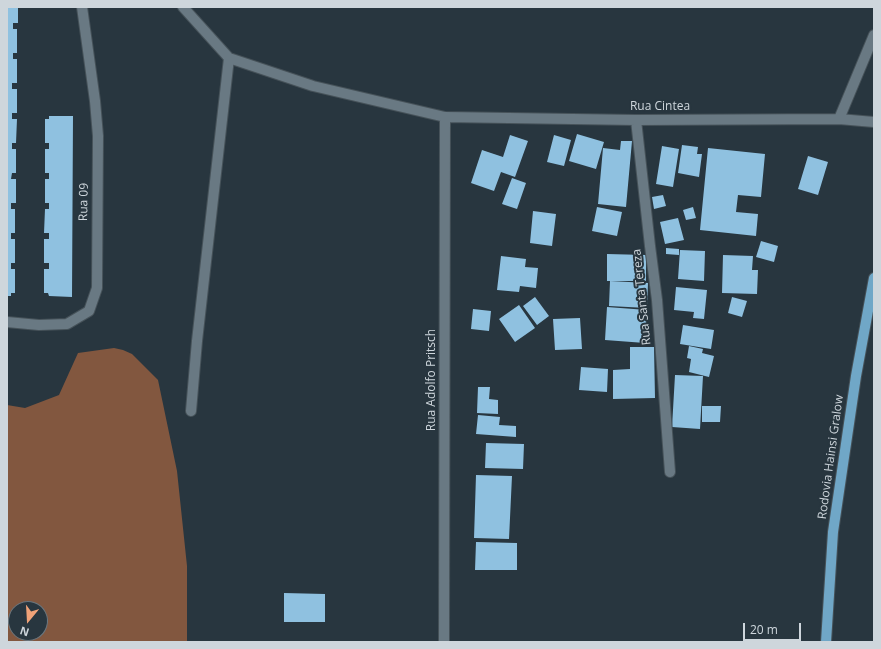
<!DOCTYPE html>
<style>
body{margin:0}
#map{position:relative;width:881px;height:649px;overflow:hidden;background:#28363f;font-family:"Open Sans",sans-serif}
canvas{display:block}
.frame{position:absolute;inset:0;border:8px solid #ced6dc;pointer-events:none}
.north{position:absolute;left:8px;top:601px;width:40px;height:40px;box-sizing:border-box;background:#28363f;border:1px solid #6a767e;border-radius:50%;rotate:198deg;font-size:11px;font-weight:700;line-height:16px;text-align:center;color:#ced6dc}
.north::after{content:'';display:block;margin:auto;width:14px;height:18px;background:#f0a278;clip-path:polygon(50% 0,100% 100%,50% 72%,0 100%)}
.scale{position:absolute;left:743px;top:623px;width:58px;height:18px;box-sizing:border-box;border:2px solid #ced6dc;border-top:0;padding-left:5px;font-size:12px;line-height:14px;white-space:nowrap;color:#ced6dc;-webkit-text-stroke:3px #28363f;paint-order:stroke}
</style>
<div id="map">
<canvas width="881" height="649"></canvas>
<div class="frame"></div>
<div class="north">N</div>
<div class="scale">20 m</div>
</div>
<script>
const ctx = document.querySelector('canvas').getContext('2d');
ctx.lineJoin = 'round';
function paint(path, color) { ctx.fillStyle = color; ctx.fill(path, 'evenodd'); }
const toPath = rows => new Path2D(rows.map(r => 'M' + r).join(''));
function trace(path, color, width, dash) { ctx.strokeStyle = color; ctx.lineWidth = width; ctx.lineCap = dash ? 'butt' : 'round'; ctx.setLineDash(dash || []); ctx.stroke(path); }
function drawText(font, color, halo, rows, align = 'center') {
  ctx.font = font + ' "Open Sans",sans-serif'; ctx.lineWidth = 4; ctx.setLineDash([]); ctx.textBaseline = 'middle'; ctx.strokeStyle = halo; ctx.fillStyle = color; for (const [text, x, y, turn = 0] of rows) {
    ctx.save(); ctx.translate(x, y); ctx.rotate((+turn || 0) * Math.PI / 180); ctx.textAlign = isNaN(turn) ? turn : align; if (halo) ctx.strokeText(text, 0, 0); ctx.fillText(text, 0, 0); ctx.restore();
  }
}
paint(toPath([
 [114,348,123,350,132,354,158,380,177,471,187,566,187,642,7,642,7,405,25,408,59,395,78,353],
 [16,609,40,609,40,633,16,633]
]), '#82573f');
paint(toPath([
 [7,7,18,7,18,23,13,23,13,29,17,29,17,53,13,53,13,59,17,59,17,83,12,83,12,89,17,89,17,113,12,113,12,119,17,119,16,143,12,143,12,149,16,149,16,173,12,173,11,179,16,179,16,203,11,203,11,209,15,209,15,233,11,233,11,239,15,239,15,263,11,263,11,269,15,269,15,293,11,293,11,296,7,296],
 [49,116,73,116,72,297,49,296,48,293,44,293,44,269,49,269,49,263,44,263,44,239,49,239,49,233,44,233,45,209,49,209,49,203,45,203,45,179,49,179,49,173,45,173,45,149,49,149,49,143,45,143,45,119,49,119],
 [577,134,604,142,596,169,569,161],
 [510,135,528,141,515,177,501,172,494,191,471,183,482,150,503,157],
 [554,135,571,140,564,166,547,162],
 [621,141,632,141,626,207,598,204,603,148,620,150],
 [682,145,698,147,697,154,702,154,699,177,678,173],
 [662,146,679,149,673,187,656,184],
 [708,148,765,154,761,197,738,195,736,212,758,214,756,236,700,230],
 [808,156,828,162,818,195,798,189],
 [512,178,526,183,517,209,502,204],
 [663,195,666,206,654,209,652,197],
 [597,207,622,212,617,236,592,231],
 [693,207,696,218,686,220,683,210],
 [533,211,556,214,552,246,530,243],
 [678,218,684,240,665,244,660,222],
 [761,241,778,246,774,262,756,257],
 [666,248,679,249,679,255,666,254],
 [680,250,705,251,704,281,678,279],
 [607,254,646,255,646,281,607,281],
 [723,255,753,256,752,270,758,270,757,294,722,293],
 [501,256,526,259,525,267,538,268,536,288,520,286,519,292,497,290],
 [610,281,648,283,647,308,609,306],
 [676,287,707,290,704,319,693,318,694,312,674,310],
 [535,297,549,316,537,325,523,306],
 [732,297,747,301,742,317,728,313],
 [519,305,535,328,515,342,499,319],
 [607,307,647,310,645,343,605,340],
 [473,309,491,311,489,331,471,329],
 [580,318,582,349,555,350,553,319],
 [683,325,714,330,711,349,680,344],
 [689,346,703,349,702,353,714,356,709,377,689,372,691,359,687,358],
 [630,347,654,347,655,398,613,399,613,370,630,369],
 [581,367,608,369,607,392,579,390],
 [675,375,703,376,700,429,672,427],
 [478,387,490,387,489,399,498,400,498,414,477,413],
 [702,406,721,406,720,422,702,422],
 [478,415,500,417,499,425,516,426,516,437,476,434],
 [486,443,524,444,523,469,485,468],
 [476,475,512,476,509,539,474,538],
 [476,542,517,543,517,570,475,570],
 [284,593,325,594,325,622,284,622]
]), '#8fc1e0');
const minor = toPath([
 [183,7,229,58,313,86,445,117,636,120,839,119,874,122],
 [839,119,874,35],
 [636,120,650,246,657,300,670,472],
 [7,322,39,325,67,324,89,311,97,288,98,136,95,101,82,7],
 [191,411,197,341,229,58],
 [444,642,445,117]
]);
const major = toPath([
 [826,642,833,532,856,376,874,278]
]);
trace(minor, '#465259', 12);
trace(major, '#465259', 12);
trace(minor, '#697983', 10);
trace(major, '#70a7c7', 10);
drawText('12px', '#ced6dc', '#28363f', [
 ["Rua Cintea",660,107],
 ["Rua 09",84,202,-89],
 ["Rua Santa Tereza",642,297,-96],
 ["Rua Adolfo Pritsch",432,380,-90],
 ["Rodovia Hainsi Gralow",831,457,-82]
]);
</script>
